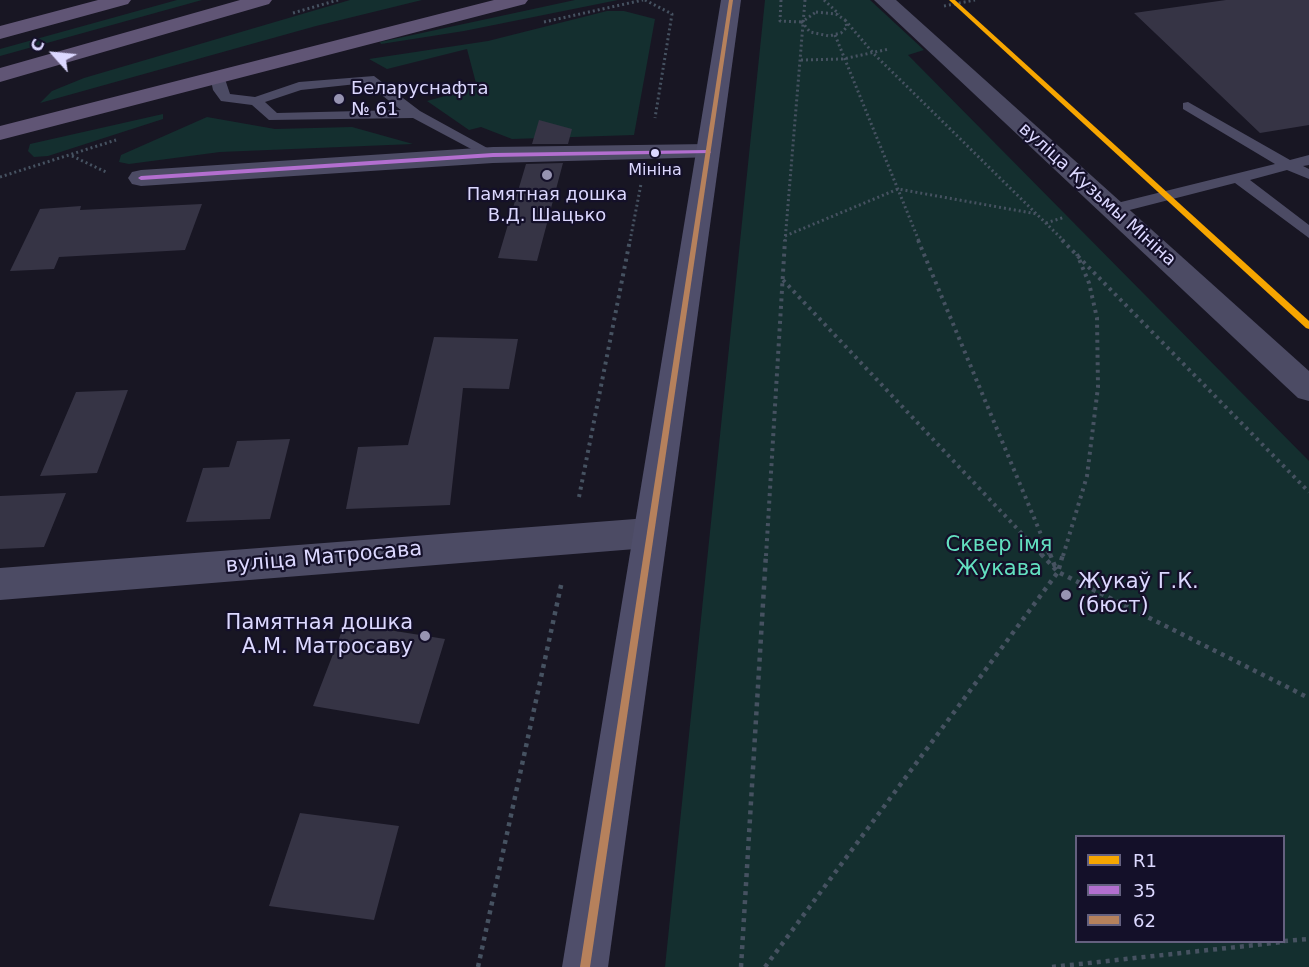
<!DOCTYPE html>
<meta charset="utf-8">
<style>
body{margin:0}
#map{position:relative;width:1309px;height:967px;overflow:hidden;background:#181623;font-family:"DejaVu Sans",sans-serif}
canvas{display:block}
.legend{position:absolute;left:1075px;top:835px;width:210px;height:108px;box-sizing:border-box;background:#141029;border:2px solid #64607f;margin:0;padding:8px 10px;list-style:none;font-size:18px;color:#dcd8ff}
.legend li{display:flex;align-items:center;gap:12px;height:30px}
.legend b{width:30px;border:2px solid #64607f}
.north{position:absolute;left:24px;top:24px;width:60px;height:60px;-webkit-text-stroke:4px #141029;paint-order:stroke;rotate:297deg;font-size:16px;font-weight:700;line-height:24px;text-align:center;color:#dcd8ff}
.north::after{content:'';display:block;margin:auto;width:21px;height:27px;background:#dcd8ff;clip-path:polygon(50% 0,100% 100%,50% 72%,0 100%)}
</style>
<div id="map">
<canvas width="1309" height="967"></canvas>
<ul class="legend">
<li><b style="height:8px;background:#f7a600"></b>R1</li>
<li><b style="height:8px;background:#b36fd0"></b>35</li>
<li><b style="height:8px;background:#b6815c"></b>62</li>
</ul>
<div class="north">С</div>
</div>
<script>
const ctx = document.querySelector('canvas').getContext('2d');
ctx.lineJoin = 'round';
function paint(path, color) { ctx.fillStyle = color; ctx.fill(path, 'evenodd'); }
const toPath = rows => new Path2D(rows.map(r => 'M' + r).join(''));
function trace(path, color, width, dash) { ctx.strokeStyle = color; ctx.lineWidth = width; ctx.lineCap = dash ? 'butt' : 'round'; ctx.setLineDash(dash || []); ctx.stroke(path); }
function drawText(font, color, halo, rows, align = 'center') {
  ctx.font = font + ' "DejaVu Sans",sans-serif'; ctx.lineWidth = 4.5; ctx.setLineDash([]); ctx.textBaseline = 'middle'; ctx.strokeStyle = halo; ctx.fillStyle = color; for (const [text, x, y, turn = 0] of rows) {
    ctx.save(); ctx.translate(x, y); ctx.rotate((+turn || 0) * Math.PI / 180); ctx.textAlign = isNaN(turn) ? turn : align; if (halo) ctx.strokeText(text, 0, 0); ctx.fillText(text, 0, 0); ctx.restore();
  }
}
paint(toPath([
 [177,0,202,0,0,56,0,49],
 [350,0,422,0,316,26,40,103,52,91,84,78],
 [575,0,618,0,464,31,381,44,380,42],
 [765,0,870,0,924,50,908,55,1309,461,1309,967,665,967],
 [1076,836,1284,836,1284,942,1076,942],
 [607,11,624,11,655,19,634,135,512,139,481,127,469,130,427,101,477,87,467,49,387,69,369,59,488,41],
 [163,114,163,119,48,156,34,157,28,151,30,144],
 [207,117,275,129,352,127,413,144,220,152,129,164,119,162,121,155]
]), '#142f2f');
paint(toPath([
 [1226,0,1309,0,1309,125,1260,133,1134,13],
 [539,120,572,129,568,144,532,144],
 [563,163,537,261,498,258,526,164],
 [202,204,185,250,59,257,54,269,10,271,40,209,81,206,80,210],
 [434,337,518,339,509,389,463,388,450,505,346,509,358,447,408,445],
 [128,390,97,473,40,476,76,392],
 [290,439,270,519,186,522,203,468,229,467,237,441],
 [66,493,44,547,0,549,0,496],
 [345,623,445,639,419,724,313,706],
 [300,813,399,826,374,920,269,906]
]), '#363445');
trace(toPath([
 [645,0,672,14,655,118],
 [781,0,780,21,802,22],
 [824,0,839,14],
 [944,6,975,0],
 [816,12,836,14,845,20,847,27,841,33,829,36,810,32,802,22,816,12],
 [293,13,338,0],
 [845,20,874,54,1064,241],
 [544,22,643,0],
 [835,35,919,241],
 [801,60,843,59,889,49],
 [72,156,106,172],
 [0,177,116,140],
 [1046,223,1065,217],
 [785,236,898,189,1037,214],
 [630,241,641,184],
 [785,241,805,0]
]), '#465261', 3, [2, 3]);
trace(toPath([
 [918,240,1050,556],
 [1062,240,1309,492],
 [783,280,1043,556],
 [579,497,630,240],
 [766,556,785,240],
 [1063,556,1087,476,1098,387,1097,318,1089,283,1077,254]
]), '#465261', 4, [3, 4.5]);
trace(toPath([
 [1041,554,1058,572,1309,698],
 [1050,554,1056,569],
 [1284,941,1309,939],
 [478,967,562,581],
 [741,967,766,554],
 [765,967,1058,572,1063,554],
 [1052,967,1283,942]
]), '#465261', 4.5, [4, 5]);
paint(toPath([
 [217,72,224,76,230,94,255,97,299,82,374,76,420,111,500,155,493,160,488,158,413,118,269,120,252,105,221,101,213,90,210,76,217,72],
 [366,83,401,110,277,113,265,102,301,90,366,83],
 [1188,102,1290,160,1309,155,1309,165,1303,166,1309,169,1309,179,1287,170,1250,180,1309,225,1309,238,1235,183,1114,214,1109,213,1106,209,1109,205,1275,164,1183,109,1183,103,1188,102]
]), '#4c4b64');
paint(toPath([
 [708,144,717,147,720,152,717,157,493,163,141,186,132,184,128,178,132,172,141,170,493,147,708,144],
 [648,518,660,522,665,533,660,544,648,548,0,600,0,568,648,518]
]), '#4c4b64');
paint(toPath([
 [874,0,896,0,1309,371,1309,401,1298,398,874,0]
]), '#4c4b64');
paint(toPath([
 [721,0,741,0,608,967,562,967,721,0]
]), '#4f4e6a');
paint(toPath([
 [98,0,131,0,128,4,0,39,0,26,98,0],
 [240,0,272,0,269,4,0,82,0,68,240,0],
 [494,0,528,0,525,4,0,140,0,126,494,0]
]), '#605575');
paint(toPath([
 [708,150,711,152,710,153,493,157,141,180,138,178,141,176,493,153,708,150]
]), '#b36fd0');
paint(toPath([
 [729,0,733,0,590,967,580,967,729,0]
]), '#b6815c');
paint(toPath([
 [949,0,955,0,1309,321,1309,329,1306,328,949,0]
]), '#f7a600');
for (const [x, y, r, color] of [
 [339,99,6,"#9794b2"],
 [655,153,5,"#dcd8ff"],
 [547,175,6,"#9794b2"],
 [1066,595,6,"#9794b2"],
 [425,636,6,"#9794b2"]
]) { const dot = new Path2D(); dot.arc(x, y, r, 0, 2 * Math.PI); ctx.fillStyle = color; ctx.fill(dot); trace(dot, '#141029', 2); }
drawText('16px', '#dcd8ff', '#141029', [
 ["Мініна",655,171]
]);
drawText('18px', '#dcd8ff', '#141029', [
 ["Беларуснафта",351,89],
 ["№ 61",351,110],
 ["Памятная дошка",547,195,"center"],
 ["В.Д. Шацько",547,216,"center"]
], 'left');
drawText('18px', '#dcd8ff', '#141029', [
 ["вуліца Кузьмы Мініна",1097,195,42]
]);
drawText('21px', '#63e0c0', '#141029', [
 ["Сквер імя",999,546],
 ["Жукава",999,570]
]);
drawText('21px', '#dcd8ff', '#141029', [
 ["вуліца Матросава",324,558,-5]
]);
drawText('21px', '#dcd8ff', '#141029', [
 ["Жукаў Г.К.",1078,583],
 ["(бюст)",1078,607],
 ["Памятная дошка",413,624,"right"],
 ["А.М. Матросаву",413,648,"right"]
], 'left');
</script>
